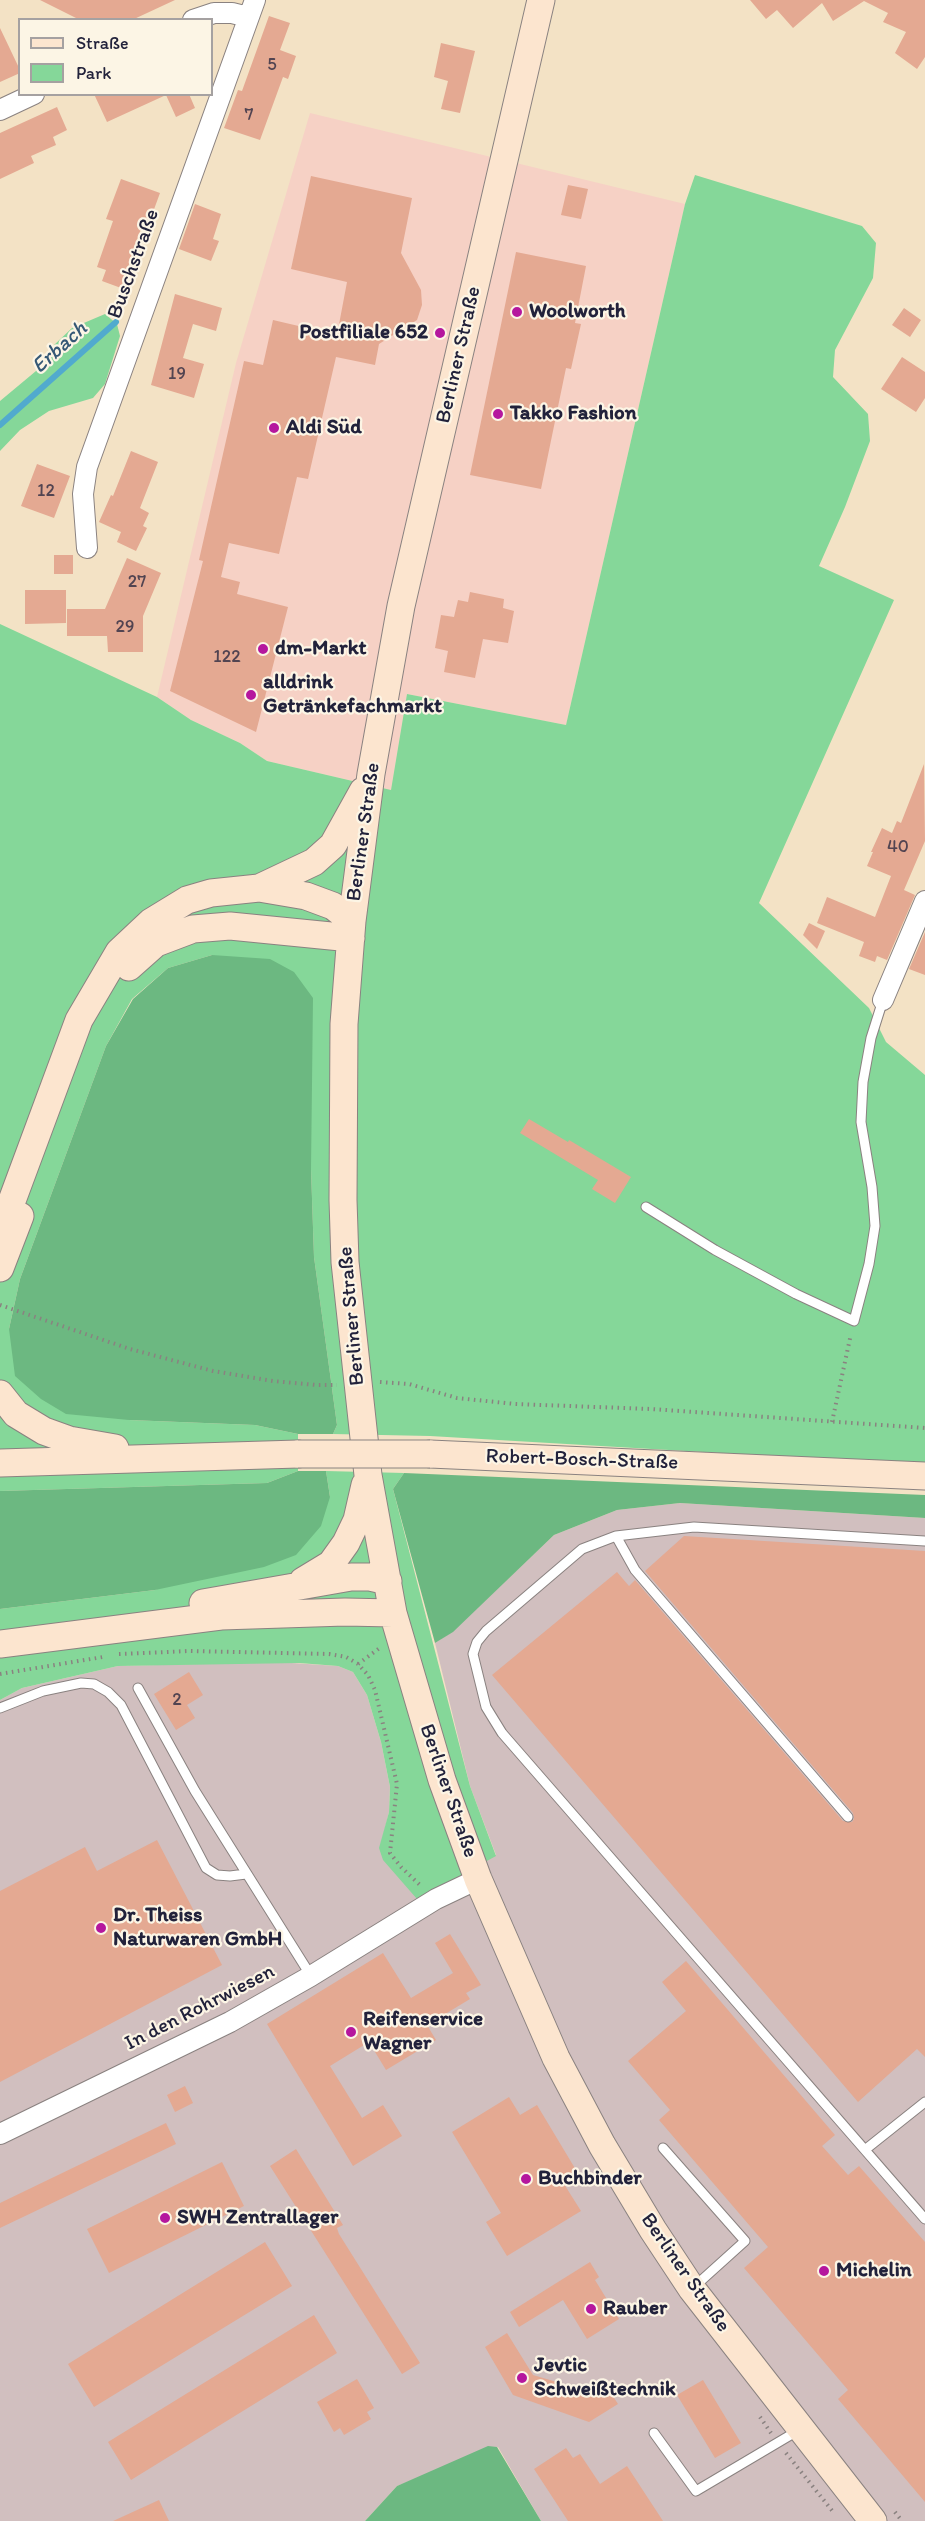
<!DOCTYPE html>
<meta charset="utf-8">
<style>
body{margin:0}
#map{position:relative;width:925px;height:2521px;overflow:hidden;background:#f3e2c5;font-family:Itim,sans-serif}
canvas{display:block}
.legend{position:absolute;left:18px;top:18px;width:195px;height:78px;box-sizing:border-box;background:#fcf5e5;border:2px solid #a5a1a1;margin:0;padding:8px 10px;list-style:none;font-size:18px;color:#22223b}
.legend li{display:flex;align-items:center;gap:12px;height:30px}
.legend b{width:30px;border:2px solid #a5a1a1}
</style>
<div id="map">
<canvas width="925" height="2521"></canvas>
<ul class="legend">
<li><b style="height:8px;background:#fce5cf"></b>Straße</li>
<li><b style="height:16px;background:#85d799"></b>Park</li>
</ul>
</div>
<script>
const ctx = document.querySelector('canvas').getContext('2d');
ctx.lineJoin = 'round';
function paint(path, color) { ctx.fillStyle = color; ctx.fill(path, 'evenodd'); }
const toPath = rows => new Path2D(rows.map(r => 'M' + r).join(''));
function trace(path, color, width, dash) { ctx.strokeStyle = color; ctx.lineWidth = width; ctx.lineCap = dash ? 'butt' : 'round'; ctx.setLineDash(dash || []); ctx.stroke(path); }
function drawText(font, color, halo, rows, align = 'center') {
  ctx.font = font + ' Itim,sans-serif'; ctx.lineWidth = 4.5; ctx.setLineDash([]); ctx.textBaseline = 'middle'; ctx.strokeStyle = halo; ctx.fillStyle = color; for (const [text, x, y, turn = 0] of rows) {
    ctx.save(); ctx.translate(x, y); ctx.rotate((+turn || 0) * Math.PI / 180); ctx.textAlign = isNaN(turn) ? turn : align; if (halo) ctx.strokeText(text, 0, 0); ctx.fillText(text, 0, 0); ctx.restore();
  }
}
paint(toPath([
 [310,113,685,204,566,725,407,694,391,790,267,761,240,743,191,720,157,697,236,363]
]), '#f6d1c5');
paint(toPath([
 [680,1503,925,1518,925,2521,541,2521,498,2447,397,2486,365,2521,0,2521,0,1700,22,1688,118,1666,277,1662,338,1666,353,1672,367,1695,381,1742,390,1787,389,1812,380,1848,496,1855,470,1786,435,1643,453,1631,554,1535,617,1510]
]), '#d1bfbf');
paint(toPath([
 [695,175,862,226,876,243,873,278,835,350,833,377,868,414,870,441,845,507,819,566,894,600,759,903,869,1008,886,1042,925,1075,925,1465,430,1436,333,1434,337,1425,314,1257,311,1169,212,955,168,968,132,999,106,1046,20,1279,9,1329,129,1420,255,1425,298,1434,298,1471,267,1483,0,1491,0,624,157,697,191,720,240,743,267,761,391,790,407,694,566,725,685,204],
 [105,314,117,324,120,336,105,384,93,398,49,411,20,430,0,451,0,401,36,371,53,346,72,328],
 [326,1471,404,1473,393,1489,470,1786,496,1856,417,1899,383,1860,379,1848,389,1812,390,1787,381,1742,367,1695,353,1672,338,1666,299,1663,118,1666,22,1688,0,1700,0,1609,155,1590,330,1497]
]), '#85d799');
paint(toPath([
 [212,955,270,959,294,972,313,998,311,1169,314,1257,337,1425,333,1434,298,1434,255,1425,129,1420,66,1414,41,1399,15,1376,9,1329,20,1279,106,1046,133,999,168,968],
 [298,1471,326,1471,330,1497,321,1526,296,1555,264,1567,155,1590,0,1609,0,1491,267,1483],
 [404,1473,925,1495,925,1518,680,1503,617,1510,554,1535,453,1632,435,1643,393,1489],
 [488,2446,497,2447,541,2521,365,2521,397,2486]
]), '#6cb881');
trace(toPath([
 [0,425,116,322]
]), '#51aace', 6);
paint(toPath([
 [40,0,175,0,132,20,80,20],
 [750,0,925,0,925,57,917,69,895,53,906,32,883,22,888,13,864,1,833,21,822,3,793,28,777,10,766,19],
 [269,16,290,23,280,50,296,56,288,79,283,77,260,140,224,128,238,90,242,91],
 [0,28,20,70,20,73,0,82],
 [441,43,475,51,460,113,441,109,448,81,434,77],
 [94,94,189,94,195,108,176,117,166,95,107,122],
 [57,107,67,130,53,137,56,145,31,156,34,163,0,179,0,133],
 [311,176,412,198,401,253,421,290,422,305,417,320,379,344,375,365,336,357,308,479,297,477,279,554,229,543,221,577,240,582,237,594,288,607,256,732,170,691,203,561,199,560,244,361,263,365,273,320,337,335,347,282,291,269],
 [121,179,160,193,149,223,144,220,121,288,102,281,106,270,97,267,113,221,106,219],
 [568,185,588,189,581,219,561,215],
 [195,204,221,214,213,239,219,241,211,261,179,249],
 [516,252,586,266,575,323,581,324,571,369,566,368,541,489,470,475],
 [175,294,222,308,216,331,193,324,183,358,204,364,194,398,151,385],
 [904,308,921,320,910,337,892,325],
 [902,357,925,372,925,398,916,412,881,389],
 [131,451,158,462,140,508,149,513,143,526,147,528,136,551,117,542,121,532,99,522,111,495,113,496],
 [37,464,70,476,54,518,21,506],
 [54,555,73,555,73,574,54,574],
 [127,558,161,573,143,616,143,652,108,652,107,636,67,636,67,609,105,609],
 [25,590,66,590,66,623,25,624],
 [470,592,504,599,503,608,514,611,508,643,483,639,475,678,444,672,448,651,435,648,441,615,454,617,458,600,468,602],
 [924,764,925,841,904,890,915,895,887,960,877,956,875,962,859,956,864,942,817,923,827,897,875,917,891,876,867,866,873,852,871,852,882,828,892,833,897,821,901,823],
 [809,923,825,931,817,949,803,935],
 [925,932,925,975,909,969],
 [529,1119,568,1142,569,1140,631,1177,615,1203,592,1189,598,1180,520,1133],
 [684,1536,925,1551,925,2057,917,2049,858,2102,492,1675,617,1572,629,1586,635,1580,843,1821,852,1822,854,1819,853,1813,645,1571],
 [189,1672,203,1695,187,1705,195,1718,176,1730,154,1694],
 [157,1840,222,1965,0,2082,0,1891,85,1847,97,1871],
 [450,1934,481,1985,466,1993,470,1999,427,2025,436,2040,386,2070,369,2042,330,2066,362,2118,383,2105,402,2136,353,2166,267,2024,383,1953,411,1998,453,1973,435,1943],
 [686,1961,835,2135,822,2146,848,2175,859,2166,925,2242,925,2502,838,2399,848,2390,744,2268,768,2247,659,2120,670,2110,628,2061,686,2011,662,1982],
 [185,2086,193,2103,175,2112,167,2095],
 [509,2097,520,2115,537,2105,579,2175,564,2184,581,2211,507,2256,486,2222,501,2213,452,2132],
 [166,2123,176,2144,0,2228,0,2203],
 [296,2149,343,2225,337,2228,339,2234,420,2363,402,2374,270,2166],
 [222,2162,244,2206,109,2273,87,2229],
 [265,2242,292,2286,94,2407,68,2364],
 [590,2262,599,2277,595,2280,619,2319,587,2339,563,2300,519,2327,510,2312],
 [314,2315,337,2353,131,2480,108,2442],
 [507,2333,533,2375,584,2390,603,2381,618,2404,589,2422,513,2395,485,2347],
 [357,2379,374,2408,367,2412,371,2419,344,2435,340,2428,334,2432,317,2402],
 [703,2380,741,2443,715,2458,677,2395],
 [566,2448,573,2458,580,2454,600,2484,627,2466,663,2521,568,2521,534,2469],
 [159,2500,169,2521,113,2521]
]), '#e4a992');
const lane = toPath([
 [646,1207,715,1250,796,1294,854,1321,869,1264,875,1226,872,1187,861,1122,863,1082,871,1038,883,1000],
 [616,1536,635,1570,848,1817],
 [925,1541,694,1527,616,1536,582,1549,486,1631,477,1642,473,1654,486,1707,502,1733,925,2219],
 [138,1688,195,1791,311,1976],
 [0,1708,43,1691,81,1683,94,1684,108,1692,121,1705,206,1868,217,1875,230,1876,246,1874],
 [663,2148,745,2241,694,2287],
 [866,2149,925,2102],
 [654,2433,696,2491,799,2430]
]);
const street = toPath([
 [193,20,214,13,232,13,248,17],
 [0,110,34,94],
 [87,548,83,494,87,467,255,0],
 [883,1000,925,901],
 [0,2134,230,2022,311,1976,436,1899,478,1879]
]);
const secondary = toPath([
 [541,0,401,606,371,774,352,921,344,1024,343,1200,345,1262,368,1475,393,1613,442,1780,478,1879,556,2058,602,2145,653,2230,692,2289,873,2521],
 [259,888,314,862,333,845,363,791],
 [129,967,156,943,193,929,230,926,351,938],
 [0,1233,79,1020,119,952,151,922,187,900,211,893,259,888,306,896,333,906,352,921],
 [0,1268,20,1216],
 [0,1394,16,1414,44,1431,69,1440,115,1448],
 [430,1454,925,1476],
 [0,1463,298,1454],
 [303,1581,331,1564,346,1543,357,1520,365,1485],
 [203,1603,351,1577,370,1577,388,1581],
 [0,1644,221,1616,345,1612,393,1613]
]);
trace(lane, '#8a8280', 11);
trace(street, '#8a8280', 22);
trace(secondary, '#8a8280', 29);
trace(toPath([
 [0,1305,130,1349,213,1371,273,1381,316,1385,337,1385],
 [380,1382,409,1384,457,1398,515,1404,651,1409,925,1428],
 [832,1422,851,1334],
 [119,1654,189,1651,329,1654,346,1657,358,1664,368,1675,375,1690,397,1784,390,1853,401,1867,421,1886],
 [358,1664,381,1647],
 [0,1674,103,1657],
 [760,2417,771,2433],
 [786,2453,834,2513],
 [895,2512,902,2521]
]), '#8a8280', 4, [1.5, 4.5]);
trace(lane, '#fff', 9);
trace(street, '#fff', 20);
trace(secondary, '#fce5cf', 27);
const secondaryBridge = toPath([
 [298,1454,430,1454]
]);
trace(secondaryBridge, '#8a8280', 29, []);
trace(secondaryBridge, '#fce5cf', 27);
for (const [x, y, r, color] of [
 [517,312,6,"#b5179e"],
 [440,333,6,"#b5179e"],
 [498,414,6,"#b5179e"],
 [274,428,6,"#b5179e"],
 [263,649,6,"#b5179e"],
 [251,695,6,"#b5179e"],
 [101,1928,6,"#b5179e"],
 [351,2032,6,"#b5179e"],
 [526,2179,6,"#b5179e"],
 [165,2218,6,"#b5179e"],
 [824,2271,6,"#b5179e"],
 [591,2309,6,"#b5179e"],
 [522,2378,6,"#b5179e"]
]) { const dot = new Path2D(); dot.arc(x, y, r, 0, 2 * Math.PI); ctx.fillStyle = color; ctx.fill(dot); trace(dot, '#fcf5e5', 2); }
drawText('18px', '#524451', null, [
 ["5",272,65],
 ["7",249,115],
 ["19",177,374],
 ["12",46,491],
 ["27",137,582],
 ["29",125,627],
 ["122",227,657],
 ["40",898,847],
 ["2",177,1700]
]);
drawText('21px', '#22223b', '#fcf5e5', [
 ["Buschstraße",134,264,-70],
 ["Berliner Straße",459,355,-77],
 ["Berliner Straße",364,832,-82],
 ["Berliner Straße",352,1316,-95],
 ["Robert-Bosch-Straße",582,1460,2],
 ["Berliner Straße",448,1791,71],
 ["In den Rohrwiesen",200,2008,-27],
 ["Berliner Straße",685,2273,55]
]);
drawText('bold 21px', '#22223b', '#fcf5e5', [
 ["Woolworth",529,312],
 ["Postfiliale 652",428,333,"right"],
 ["Takko Fashion",510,414],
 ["Aldi Süd",286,428],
 ["dm-Markt",275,649],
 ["alldrink",263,683],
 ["Getränkefachmarkt",263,707],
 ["Dr. Theiss",113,1916],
 ["Naturwaren GmbH",113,1940],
 ["Reifenservice",363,2020],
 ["Wagner",363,2044],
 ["Buchbinder",538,2179],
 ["SWH Zentrallager",177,2218],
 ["Michelin",836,2271],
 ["Rauber",603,2309],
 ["Jevtic",534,2366],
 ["Schweißtechnik",534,2390]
], 'left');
drawText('italic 22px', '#355876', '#fcf5e5', [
 ["Erbach",60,348,-42]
]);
</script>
